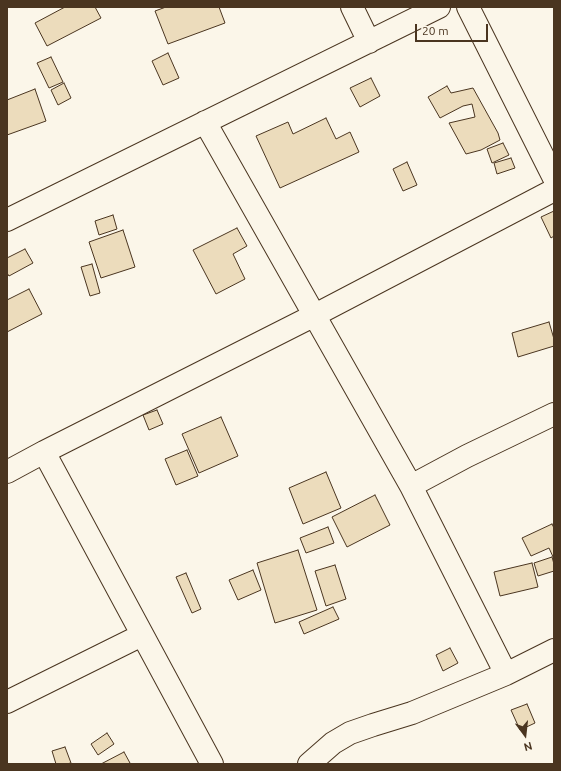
<!DOCTYPE html>
<style>
body{margin:0}
#map{position:relative;width:561px;height:771px;overflow:hidden;background:#fbf6e9;font-family:Ubuntu,sans-serif}
canvas{display:block}
.frame{position:absolute;inset:0;border:8px solid #4a3520;pointer-events:none}
.north{position:absolute;left:505px;top:715px;width:40px;height:40px;-webkit-text-stroke:3px #fbf6e9;paint-order:stroke;rotate:165deg;font-size:11px;font-weight:700;line-height:16px;text-align:center;color:#4a3520}
.north::after{content:'';display:block;margin:auto;width:14px;height:18px;background:#4a3520;clip-path:polygon(50% 0,100% 100%,50% 72%,0 100%)}
.scale{position:absolute;left:415px;top:24px;width:73px;height:18px;box-sizing:border-box;border:2px solid #4a3520;border-top:0;padding-left:5px;font-size:12px;line-height:14px;white-space:nowrap;color:#4a3520;-webkit-text-stroke:3px #fbf6e9;paint-order:stroke}
</style>
<div id="map">
<canvas width="561" height="771"></canvas>
<div class="frame"></div>
<div class="north">N</div>
<div class="scale">20 m</div>
</div>
<script>
const ctx = document.querySelector('canvas').getContext('2d');
ctx.lineJoin = 'round';
function paint(path, color) { ctx.fillStyle = color; ctx.fill(path, 'evenodd'); }
const toPath = rows => new Path2D(rows.map(r => 'M' + r).join(''));
function trace(path, color, width, dash) { ctx.strokeStyle = color; ctx.lineWidth = width; ctx.lineCap = dash ? 'butt' : 'round'; ctx.setLineDash(dash || []); ctx.stroke(path); }
const building = toPath([
 [65,7,95,7,101,18,47,46,35,23,65,7],
 [166,7,219,7,225,23,168,44,155,11,166,7],
 [168,53,179,78,163,85,152,61,168,53],
 [51,57,63,82,49,88,37,63,51,57],
 [371,78,380,96,360,107,350,88,371,78],
 [64,83,71,98,58,105,51,90,64,83],
 [447,86,451,93,473,88,498,133,500,140,481,150,466,154,449,123,475,117,472,104,463,106,440,118,428,97,447,86],
 [35,89,46,121,7,135,7,100,35,89],
 [326,118,336,139,350,132,359,152,280,188,256,136,288,122,293,134,326,118],
 [503,143,509,155,492,163,487,149,503,143],
 [511,158,515,168,497,174,494,163,511,158],
 [407,162,417,185,403,191,393,169,407,162],
 [554,211,554,236,551,238,541,217,554,211],
 [113,215,117,229,99,235,95,221,113,215],
 [237,228,247,246,233,254,245,279,216,294,193,250,237,228],
 [123,230,135,267,101,278,89,242,123,230],
 [25,249,33,263,9,276,7,273,7,258,25,249],
 [92,264,100,293,90,296,81,267,92,264],
 [29,289,42,314,7,332,7,300,29,289],
 [549,322,554,339,554,346,518,357,512,333,549,322],
 [157,410,163,424,149,430,143,415,157,410],
 [221,417,238,456,199,473,182,434,221,417],
 [187,450,198,476,176,485,165,459,187,450],
 [326,472,341,508,303,524,289,488,326,472],
 [375,495,390,525,347,547,332,517,375,495],
 [552,524,554,528,554,559,549,548,531,556,522,538,552,524],
 [328,527,334,543,306,553,300,538,328,527],
 [298,550,317,610,275,623,257,563,298,550],
 [552,557,554,564,554,571,538,576,534,563,552,557],
 [532,563,538,587,500,596,494,572,532,563],
 [335,565,346,599,326,606,315,571,335,565],
 [253,570,261,590,238,600,229,580,253,570],
 [186,573,201,609,192,613,176,577,186,573],
 [333,607,339,619,304,634,299,622,333,607],
 [450,648,458,663,443,671,436,655,450,648],
 [527,704,535,723,520,730,511,710,527,704],
 [107,733,114,744,98,755,91,744,107,733],
 [65,747,71,763,66,764,56,764,52,751,65,747],
 [124,752,130,763,127,764,101,764,124,752]
]);
paint(building, '#ecdcbc');
trace(building, '#4a3520', 1);
const minor = toPath([
 [352,7,369,42],
 [468,7,554,178],
 [205,122,411,486,467,456,554,414],
 [7,220,439,7],
 [44,452,212,764],
 [7,472,44,452,315,315,554,190],
 [411,486,506,674],
 [7,702,142,635],
 [309,764,333,743,350,733,373,725,412,713,506,674,554,650]
]);
trace(minor, '#4a3520', 24);
trace(minor, '#fbf6e9', 22);
</script>
